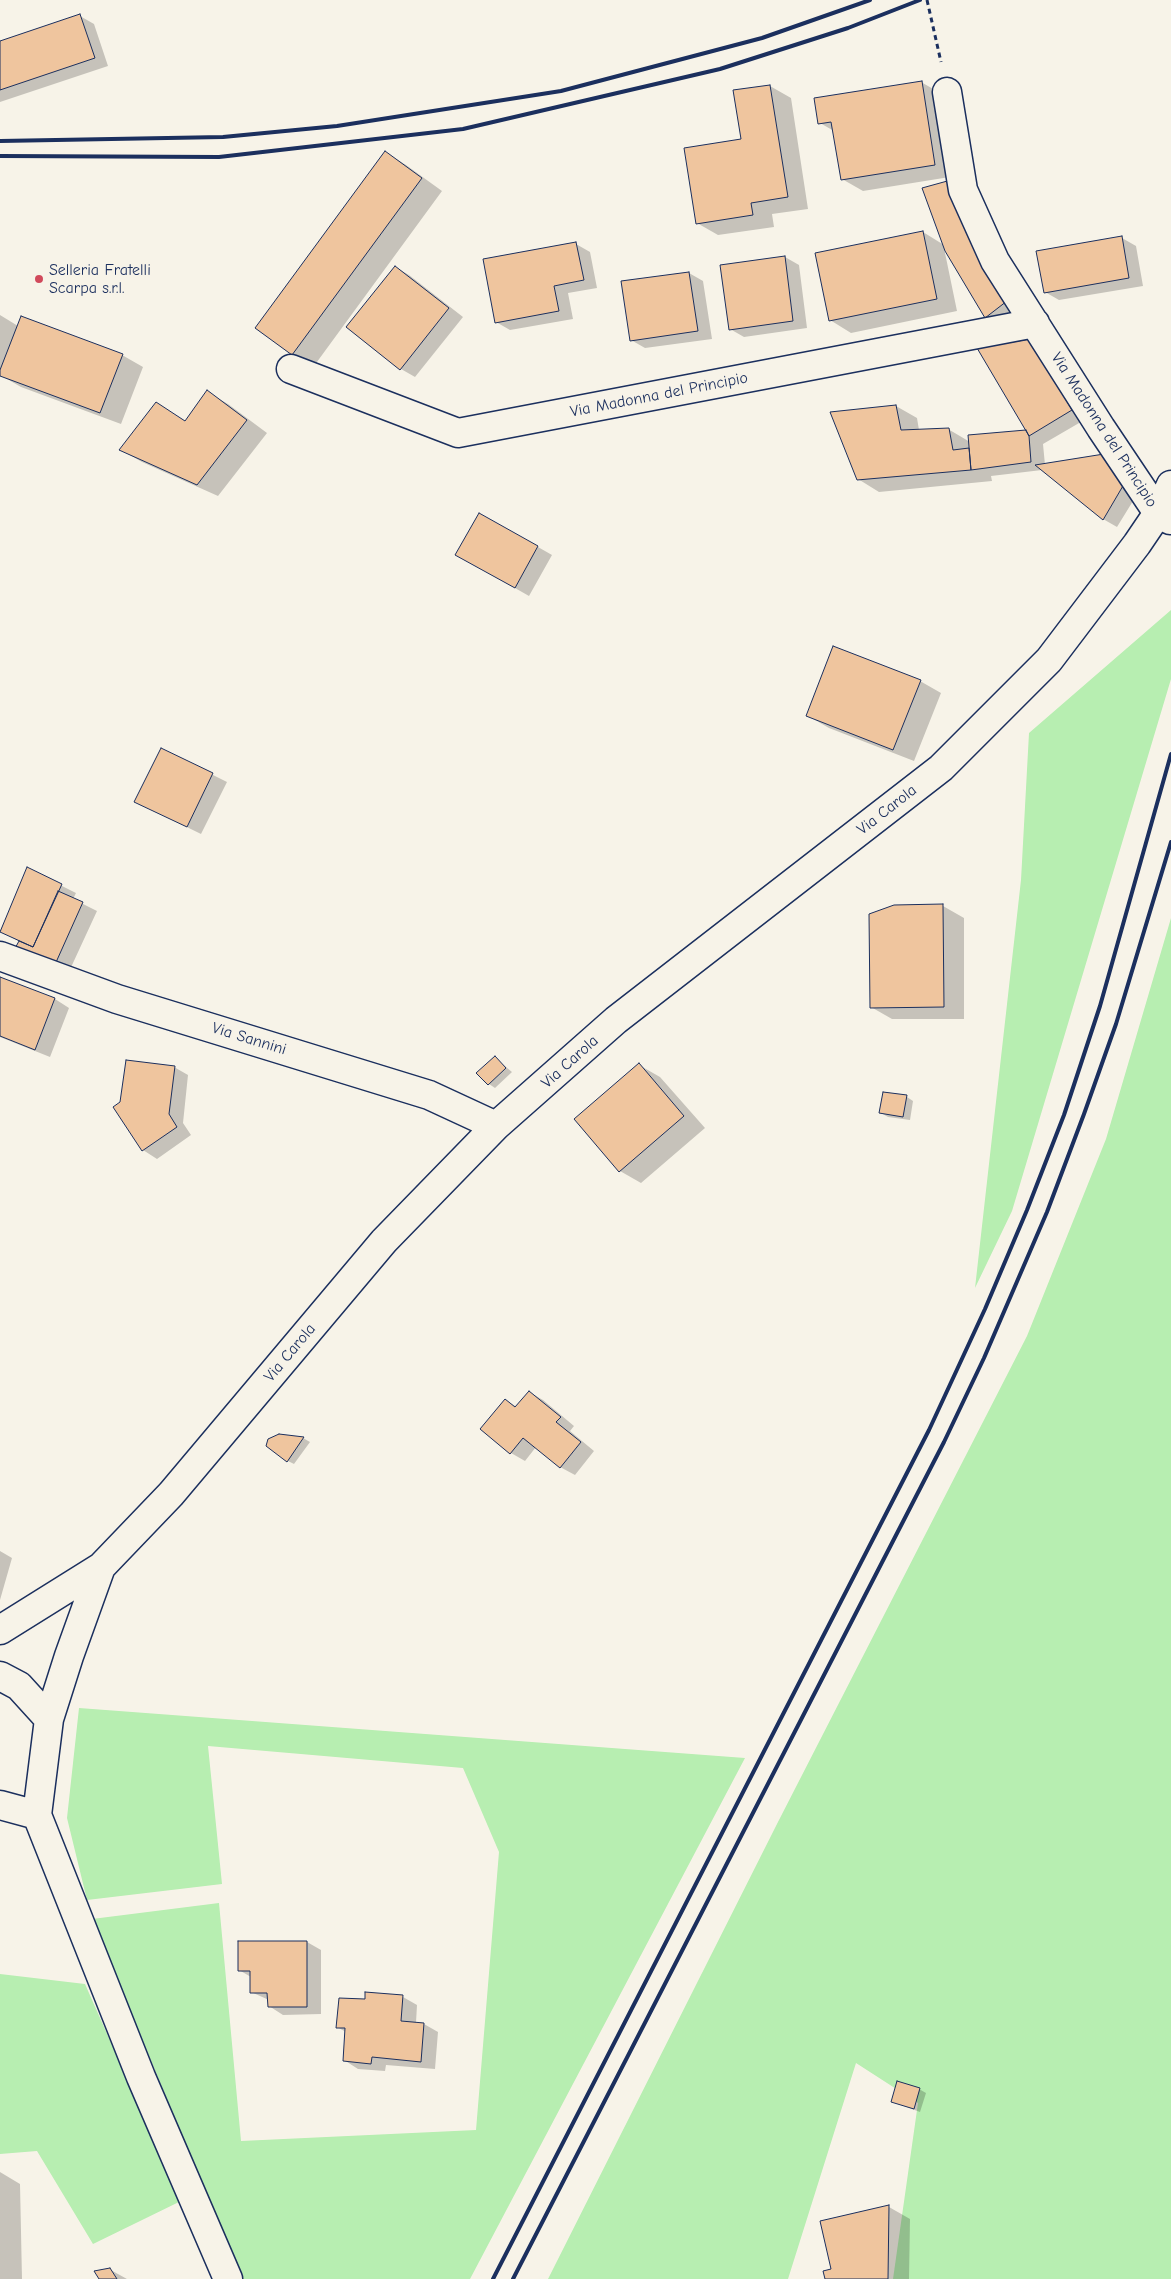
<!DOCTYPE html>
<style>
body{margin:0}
canvas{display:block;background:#f7f3e8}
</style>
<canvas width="1171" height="2279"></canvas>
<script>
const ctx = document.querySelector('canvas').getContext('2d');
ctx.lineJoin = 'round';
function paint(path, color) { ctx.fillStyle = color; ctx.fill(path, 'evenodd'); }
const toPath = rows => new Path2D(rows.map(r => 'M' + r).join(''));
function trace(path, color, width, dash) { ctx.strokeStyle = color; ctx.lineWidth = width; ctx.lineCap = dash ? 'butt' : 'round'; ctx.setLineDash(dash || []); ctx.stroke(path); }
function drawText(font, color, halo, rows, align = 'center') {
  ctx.font = font + ' "Comic Neue",sans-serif'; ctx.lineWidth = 5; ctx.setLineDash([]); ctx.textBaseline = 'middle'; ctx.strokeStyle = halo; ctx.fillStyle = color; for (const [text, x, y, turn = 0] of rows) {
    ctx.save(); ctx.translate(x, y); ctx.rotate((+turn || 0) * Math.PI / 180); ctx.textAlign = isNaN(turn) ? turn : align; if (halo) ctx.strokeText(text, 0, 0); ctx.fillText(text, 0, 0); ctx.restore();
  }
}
paint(toPath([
 [1171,610,1171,679,1012,1211,975,1288,1021,880,1029,733],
 [1171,918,1171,2279,893,2279,918,2103,856,2063,788,2279,548,2279,779,1820,1027,1336,1106,1139],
 [79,1708,745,1758,470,2279,242,2279,92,1919,219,1903,241,2141,476,2130,499,1852,463,1768,208,1746,222,1884,87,1900,67,1818],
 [0,1974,85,1984,181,2201,93,2244,37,2151,0,2154]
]), '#b7eeb1');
paint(toPath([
 [80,16,94,24,108,66,0,102,0,42],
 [921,82,942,94,956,176,863,191,842,179,834,131,820,123],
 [770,86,791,98,808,209,772,214,774,227,718,235,697,223],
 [385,152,406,165,442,191,314,366,293,354,257,328],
 [923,232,944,245,1021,309,1000,325,986,317,944,248,957,311,851,333,830,320],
 [1122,238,1136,246,1143,286,1059,300,1045,292],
 [576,244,590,252,597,288,568,293,573,319,510,330,496,322],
 [785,257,799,265,807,328,744,337,730,329],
 [395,267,409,275,463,317,415,377,401,369],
 [689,273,703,281,712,339,645,348,631,340],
 [0,315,18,326,122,355,143,367,121,424,21,387,0,375],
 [1030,340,1086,419,1043,444,1045,465,1141,488,1117,527,1103,519,1042,470,991,476,992,481,879,492,858,479,896,406,917,418,919,430,948,429,970,442,1028,431],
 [207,392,228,404,267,433,218,496,142,462,121,450,186,422],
 [538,547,552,555,529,596,457,555],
 [920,681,941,693,914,761,829,728,808,716],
 [161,749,227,782,201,834,150,809],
 [28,869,76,893,73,899,97,911,67,976,20,942,0,931],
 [943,906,964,918,964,1019,892,1019,871,1007],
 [0,977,55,999,69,1008,50,1057,0,1037],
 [495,1058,512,1072,495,1088,489,1084],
 [639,1065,660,1077,705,1128,641,1183,620,1171],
 [174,1067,188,1075,183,1123,191,1135,157,1159,143,1150],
 [907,1097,913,1101,910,1120,888,1117,881,1113],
 [529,1392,543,1400,574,1426,570,1431,594,1451,575,1475,560,1467,536,1447,525,1461,511,1453,482,1429,505,1400,517,1407],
 [279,1435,303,1438,310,1442,294,1464,288,1461],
 [0,1551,12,1558,0,1600],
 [307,1942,321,1950,321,2014,283,2015,269,2006,269,2000,251,1992,251,1977,239,1970],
 [403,1997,417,2005,416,2023,424,2024,438,2032,435,2069,386,2065,385,2071,358,2069,344,2060,346,2032,337,2027],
 [919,2089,926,2093,920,2112,893,2102],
 [0,2172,20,2184,22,2279,0,2279],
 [889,2207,910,2219,909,2279,826,2279],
 [109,2269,127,2279,100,2279]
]), '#0003');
const building = toPath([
 [80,14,95,58,0,90,0,41,80,14],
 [922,81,935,165,841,180,831,122,818,124,814,98,922,81],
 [770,85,788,197,751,203,753,215,696,224,684,148,741,139,733,90,770,85],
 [385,151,422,178,292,355,255,328,385,151],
 [951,180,1007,301,985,318,945,251,922,188,951,180],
 [923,231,937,299,829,321,815,253,923,231],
 [1122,236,1129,278,1044,293,1036,251,1122,236],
 [576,242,584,280,554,286,559,311,495,323,483,259,576,242],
 [785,256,793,321,729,330,720,265,785,256],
 [395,266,449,308,400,370,346,327,395,266],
 [689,272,698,331,630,341,621,281,689,272],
 [21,316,123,354,100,413,0,376,0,370,21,316],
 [1030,339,1072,410,1029,436,977,348,1030,339],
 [207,390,247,420,197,485,119,450,156,402,185,421,207,390],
 [896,405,901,430,949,428,953,450,969,448,971,470,857,480,830,412,896,405],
 [1026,430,1029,436,1031,462,971,470,968,435,1026,430],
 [1104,454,1127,479,1103,520,1035,465,1104,454],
 [479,513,538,546,515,588,455,555,479,513],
 [833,646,921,680,893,750,806,716,833,646],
 [161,748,213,773,187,827,134,802,161,748],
 [27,867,62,884,33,947,0,932,27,867],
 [58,891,83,902,53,969,13,952,19,941,33,947,58,891],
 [943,904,944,1007,870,1008,869,914,894,905,943,904],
 [0,977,55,998,35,1050,0,1036,0,977],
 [495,1056,506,1068,488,1085,476,1073,495,1056],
 [126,1060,175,1066,169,1114,177,1127,142,1151,113,1107,120,1102,126,1060],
 [639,1063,684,1116,619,1172,574,1119,639,1063],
 [883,1092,907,1095,903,1117,879,1113,883,1092],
 [529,1391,561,1417,556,1422,581,1442,560,1468,523,1438,510,1454,480,1429,505,1399,515,1407,529,1391],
 [279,1434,304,1437,287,1462,266,1446,268,1439,279,1434],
 [238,1941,307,1941,307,2007,268,2007,267,1993,250,1993,250,1971,238,1971,238,1941],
 [365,1992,403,1995,401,2021,424,2023,421,2062,372,2057,371,2064,343,2061,345,2028,336,2028,339,1998,365,1999,365,1992],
 [897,2081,920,2088,914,2109,891,2102,897,2081],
 [889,2205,888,2279,825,2279,823,2271,831,2269,820,2221,889,2205],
 [110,2268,117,2279,99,2279,94,2271,110,2268]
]);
paint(building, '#efc59e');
trace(building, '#1b2f5e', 1);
const minor = toPath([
 [947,92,963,190,995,261,1101,428,1158,513,1170,520],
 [291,369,458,433,1035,323],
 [0,956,117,999,429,1095,496,1126],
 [101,1567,69,1656,49,1719,37,1815,141,2077,228,2279],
 [0,1630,101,1567,171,1494,384,1241,496,1126,616,1020,941,768,1049,660,1137,544,1158,513,1171,485],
 [0,1676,19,1686,49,1719],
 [0,1805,37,1815]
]);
trace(minor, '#1b2f5e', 31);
trace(toPath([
 [927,0,941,62]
]), '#1b2f5e', 3, [5, 4]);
trace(minor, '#f7f3e8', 28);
trace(toPath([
 [0,141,223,137,337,126,561,91,762,38,870,0],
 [0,156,219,157,463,129,720,69,848,28,920,0],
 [493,2279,929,1430,985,1309,1027,1210,1064,1115,1100,1006,1171,754],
 [513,2279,944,1442,984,1358,1047,1212,1084,1114,1116,1024,1171,842]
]), '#1b2f5e', 4);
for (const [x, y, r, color] of [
 [39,279,5,"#d1495b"]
]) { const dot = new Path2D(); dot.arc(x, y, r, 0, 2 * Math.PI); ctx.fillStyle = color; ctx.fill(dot); trace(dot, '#f7f3e8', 2); }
drawText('16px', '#1b2f5e', '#f7f3e8', [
 ["Selleria Fratelli",49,270],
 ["Scarpa s.r.l.",49,288]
], 'left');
drawText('16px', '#1b2f5e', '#f7f3e8', [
 ["Via Madonna del Principio",659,395,-11],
 ["Via Madonna del Principio",1104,430,57],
 ["Via Carola",887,810,-38],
 ["Via Sannini",249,1039,17],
 ["Via Carola",570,1062,-42],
 ["Via Carola",290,1353,-50]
]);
</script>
